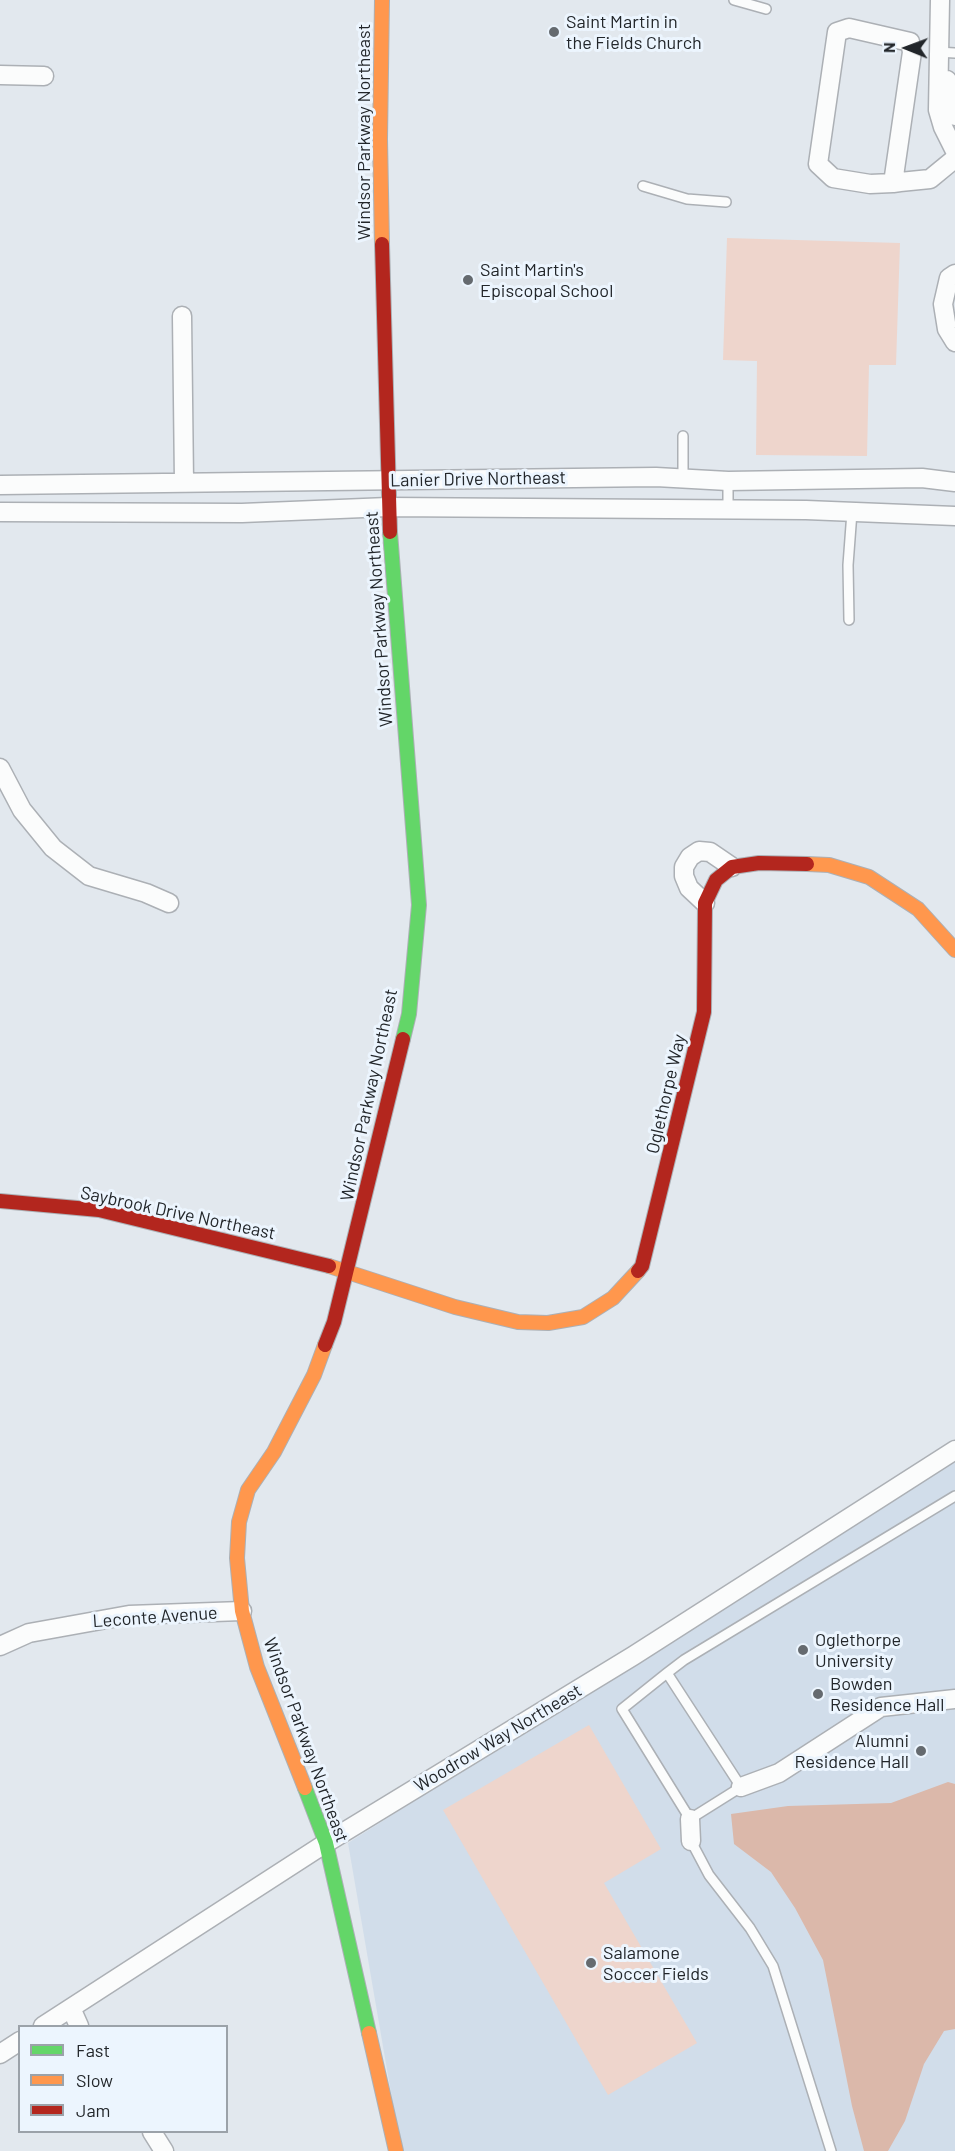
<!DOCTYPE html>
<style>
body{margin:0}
#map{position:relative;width:955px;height:2151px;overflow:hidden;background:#e2e8ee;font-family:Barlow,sans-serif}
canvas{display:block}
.legend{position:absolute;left:18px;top:2025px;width:210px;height:108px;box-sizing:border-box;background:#ecf5fe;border:2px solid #9ba2a9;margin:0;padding:8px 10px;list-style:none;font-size:18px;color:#22262a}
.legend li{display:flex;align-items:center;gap:12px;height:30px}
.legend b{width:30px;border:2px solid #9ba2a9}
.north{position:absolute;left:877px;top:18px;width:60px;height:60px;-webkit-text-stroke:4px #ecf5fe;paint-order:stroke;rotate:271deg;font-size:16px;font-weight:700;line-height:24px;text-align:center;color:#22262a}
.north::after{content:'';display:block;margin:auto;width:21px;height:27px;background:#22262a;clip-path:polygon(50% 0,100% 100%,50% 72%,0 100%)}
</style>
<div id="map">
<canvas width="955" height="2151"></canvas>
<ul class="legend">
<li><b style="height:8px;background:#63d668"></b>Fast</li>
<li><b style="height:8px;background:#ff974d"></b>Slow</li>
<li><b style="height:8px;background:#b3261e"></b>Jam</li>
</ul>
<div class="north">N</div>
</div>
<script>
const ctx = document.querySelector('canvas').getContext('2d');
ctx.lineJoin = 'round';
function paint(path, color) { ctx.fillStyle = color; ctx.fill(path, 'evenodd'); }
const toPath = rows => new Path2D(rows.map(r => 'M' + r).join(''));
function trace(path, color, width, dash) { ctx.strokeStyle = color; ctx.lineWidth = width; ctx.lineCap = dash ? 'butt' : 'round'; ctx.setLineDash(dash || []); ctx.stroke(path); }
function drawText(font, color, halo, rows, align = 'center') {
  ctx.font = font + ' Barlow,sans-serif'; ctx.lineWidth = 6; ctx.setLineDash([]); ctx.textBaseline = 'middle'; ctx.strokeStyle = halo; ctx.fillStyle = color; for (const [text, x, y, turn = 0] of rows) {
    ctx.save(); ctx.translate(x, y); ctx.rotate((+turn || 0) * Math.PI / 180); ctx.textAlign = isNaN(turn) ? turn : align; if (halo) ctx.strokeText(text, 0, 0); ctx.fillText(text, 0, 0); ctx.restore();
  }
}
paint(toPath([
 [955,1457,955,2151,401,2151,348,1843]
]), '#d1ddea');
paint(toPath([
 [727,238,900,243,896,365,869,365,867,456,756,455,757,361,723,360],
 [589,1725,661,1849,604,1883,697,2043,608,2095,443,1810]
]), '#eed5cc');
paint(toPath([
 [948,1782,955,1784,955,2029,944,2031,924,2064,905,2121,888,2151,864,2151,852,2106,823,1960,795,1908,771,1872,734,1844,731,1814,788,1806,891,1803]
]), '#dbb8aa');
const lane = toPath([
 [734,0,766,9],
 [937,52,955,53],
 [643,186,687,199,726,202],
 [683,479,683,436],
 [728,511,728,481],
 [849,620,848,565,852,512],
 [667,1673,741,1787,690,1819,622,1709,667,1673,684,1660,955,1496],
 [691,1841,709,1875,750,1928,773,1966,831,2151]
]);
const street = toPath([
 [940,0,938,110,943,127,955,151],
 [0,75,44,76],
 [947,80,955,116],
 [893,183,912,52,910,42,849,28,837,32,818,164,833,178,870,184,893,183,900,182,930,179,952,161],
 [955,274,949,278,943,304,947,329,955,342],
 [182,316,184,482],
 [0,485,656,477,728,481,922,478,955,482],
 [0,512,242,513,388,507,806,510,955,516],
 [0,768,22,810,53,848,89,876,146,893,169,903],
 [705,903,689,888,684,876,684,867,690,857,699,851,710,852,732,867],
 [0,1646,29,1633,129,1615,242,1611],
 [741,1787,779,1773,881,1707,955,1699],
 [690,1819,691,1841],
 [71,2008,79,2026],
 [43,2026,326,1843,633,1656,955,1450],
 [0,2054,20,2041],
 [152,2132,164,2151]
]);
const fast = toPath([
 [390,532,419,905,409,1014,403,1039],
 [305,1788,326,1843,369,2033]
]);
const slow = toPath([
 [382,0,380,139,382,244],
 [807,864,829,865,869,877,918,909,955,950],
 [329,1266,455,1307,518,1322,548,1323,583,1317,613,1298,638,1271],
 [305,1788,257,1667,242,1611,237,1558,239,1522,248,1490,274,1452,314,1375,325,1345],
 [369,2033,396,2151]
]);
const jam = toPath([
 [382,244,390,532],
 [0,1201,99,1210,329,1266],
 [638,1271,642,1266,704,1012,705,903,716,880,732,867,759,863,807,864],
 [325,1345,334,1322,403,1039]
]);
trace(lane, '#acb0b5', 12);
trace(street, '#acb0b5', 21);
trace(fast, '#acb0b5', 16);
trace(slow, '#acb0b5', 16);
trace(jam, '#acb0b5', 16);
trace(lane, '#fbfcfc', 9);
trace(street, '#fbfcfc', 18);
trace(fast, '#63d668', 14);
trace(slow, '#ff974d', 14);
trace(jam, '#b3261e', 14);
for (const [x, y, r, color] of [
 [554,32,6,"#656a6f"],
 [468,280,6,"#656a6f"],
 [803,1650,6,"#656a6f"],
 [818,1694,6,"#656a6f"],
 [921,1751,6,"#656a6f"],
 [591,1963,6,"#656a6f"]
]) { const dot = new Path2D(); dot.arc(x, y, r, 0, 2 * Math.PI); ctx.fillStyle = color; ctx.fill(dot); trace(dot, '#ecf5fe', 2); }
drawText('18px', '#22262a', '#ecf5fe', [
 ["Saint Martin in",566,22],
 ["the Fields Church",566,43],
 ["Saint Martin's",480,270],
 ["Episcopal School",480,291],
 ["Oglethorpe",815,1640],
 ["University",815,1661],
 ["Bowden",830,1684],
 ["Residence Hall",830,1705],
 ["Alumni",909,1741,"right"],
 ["Residence Hall",909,1762,"right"],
 ["Salamone",603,1953],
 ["Soccer Fields",603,1974]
], 'left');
drawText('18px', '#22262a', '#ecf5fe', [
 ["Windsor Parkway Northeast",364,132,-90],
 ["Lanier Drive Northeast",478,479,-1],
 ["Windsor Parkway Northeast",379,619,-94],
 ["Oglethorpe Way",666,1094,-77],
 ["Windsor Parkway Northeast",369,1095,-78],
 ["Saybrook Drive Northeast",178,1213,12],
 ["Leconte Avenue",155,1617,-4],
 ["Woodrow Way Northeast",498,1738,-31],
 ["Windsor Parkway Northeast",306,1740,70]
]);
</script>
